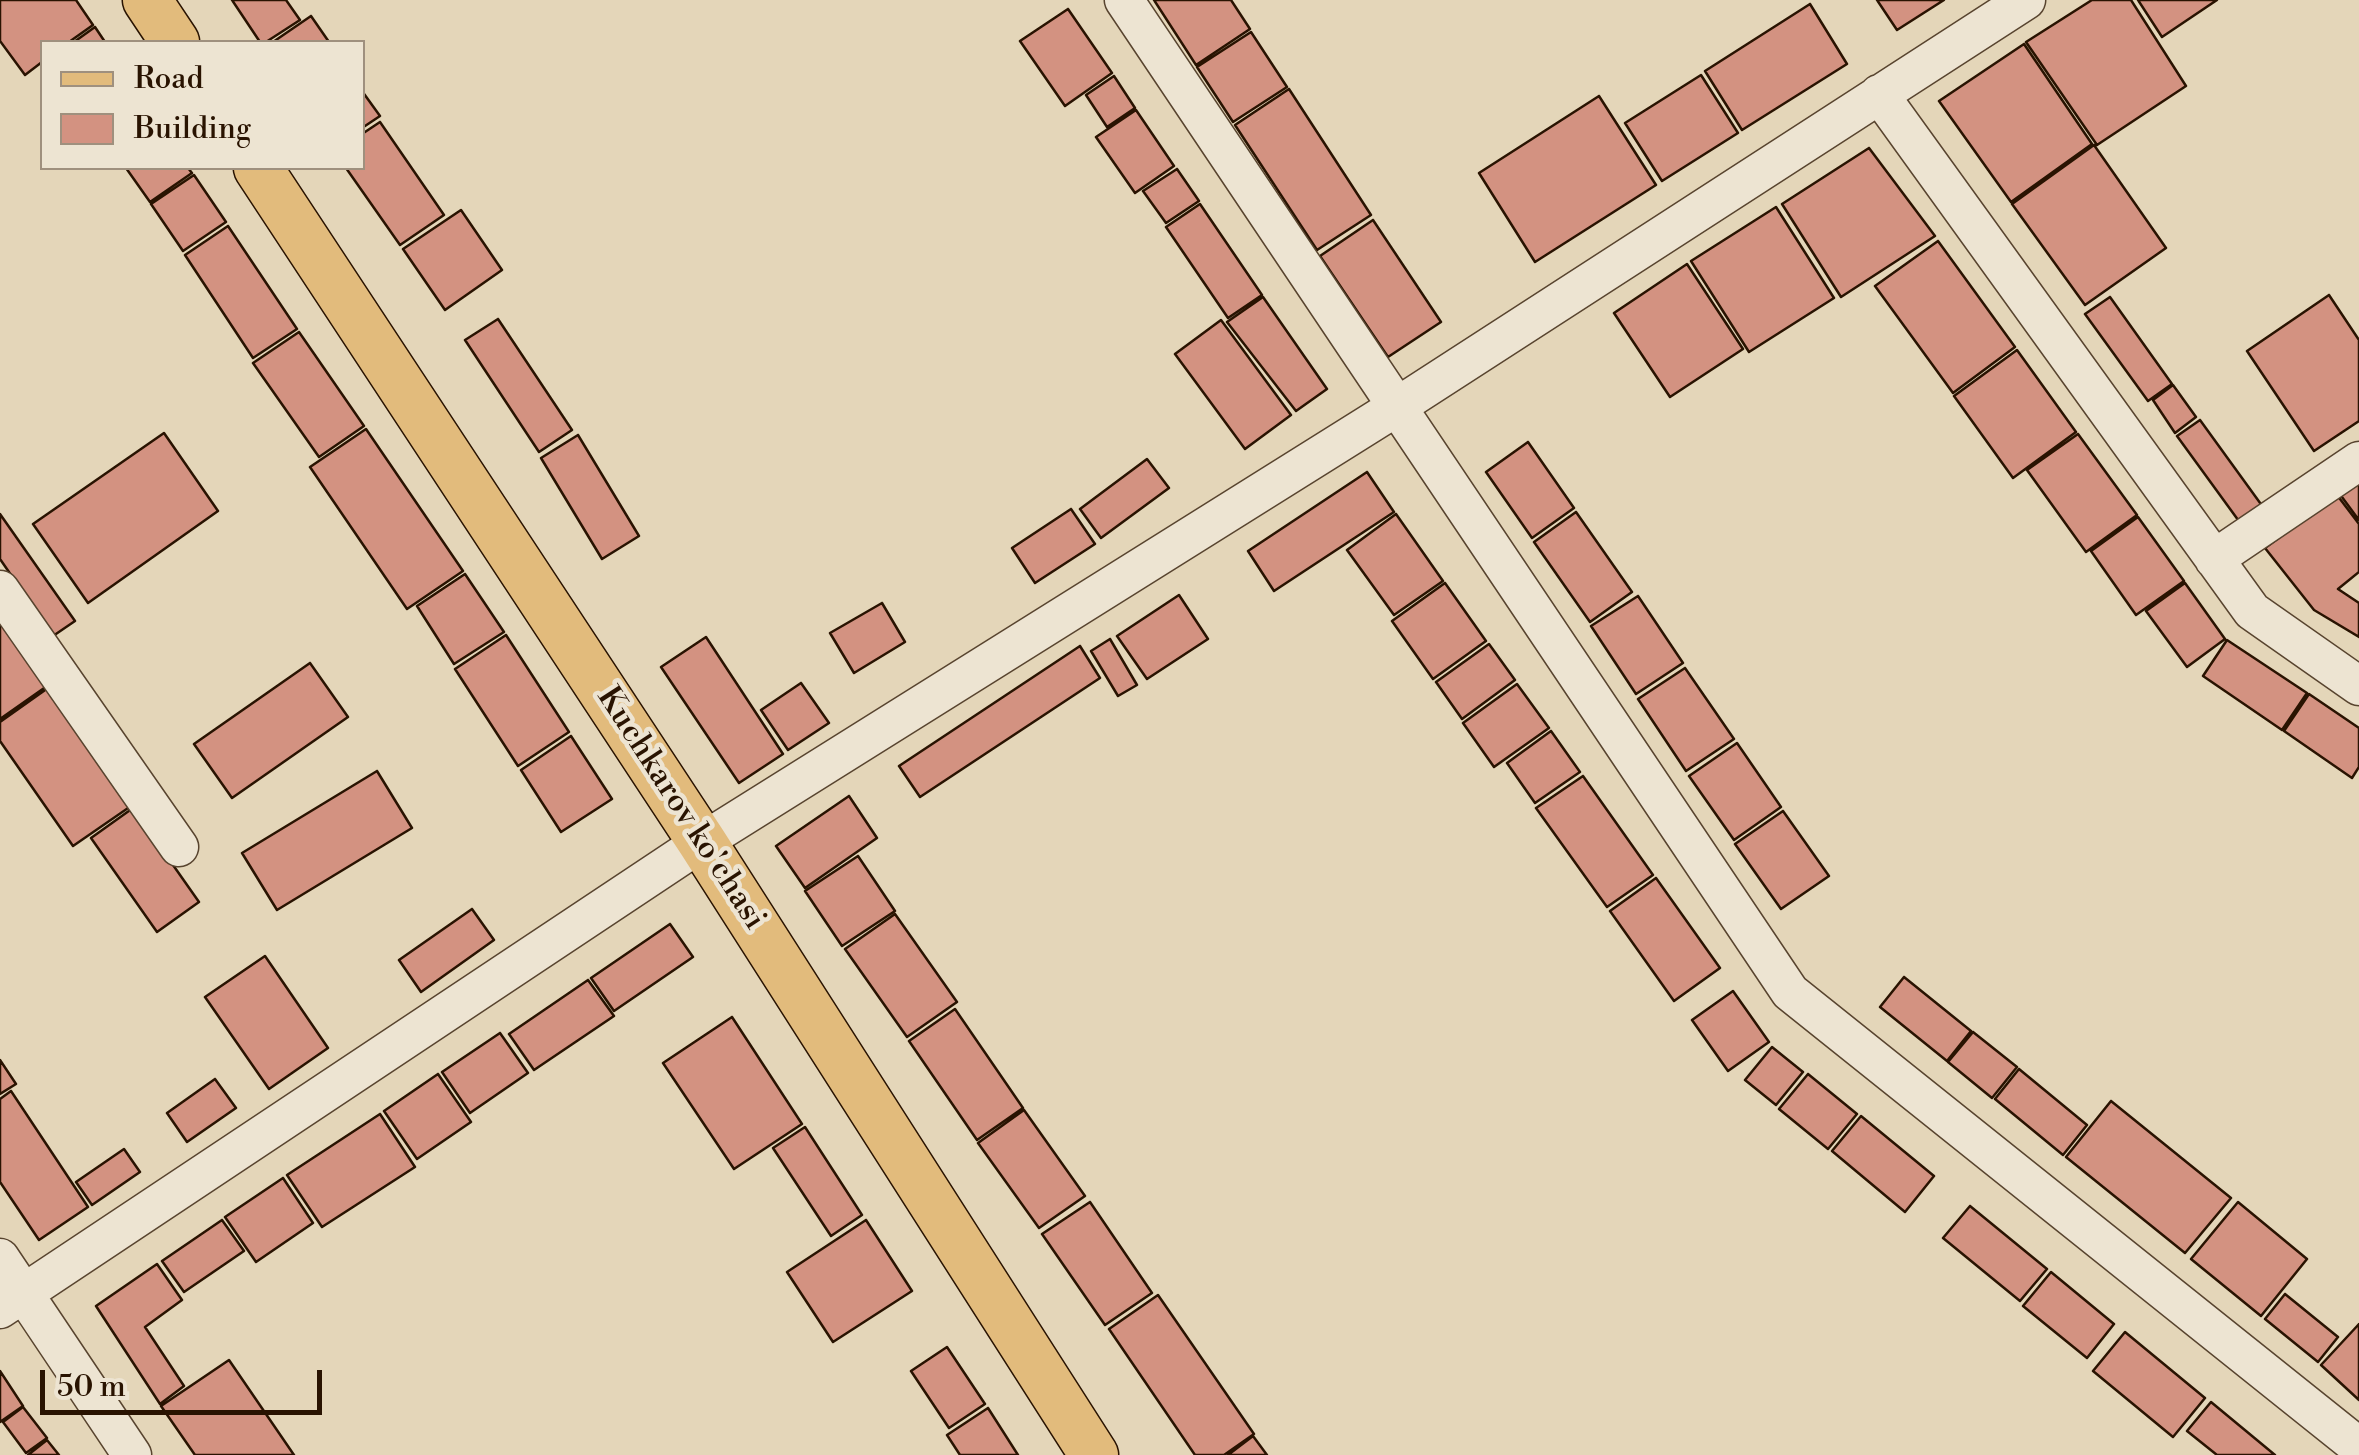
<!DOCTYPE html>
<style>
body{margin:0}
#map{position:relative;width:2359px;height:1455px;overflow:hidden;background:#e4d6b9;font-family:"Libre Bodoni",serif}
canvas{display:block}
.legend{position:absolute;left:40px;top:40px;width:325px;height:130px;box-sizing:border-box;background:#ede4d2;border:2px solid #9f907e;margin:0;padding:12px 18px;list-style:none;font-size:30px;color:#291301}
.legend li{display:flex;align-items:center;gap:20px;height:50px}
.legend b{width:50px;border:2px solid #9f907e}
.scale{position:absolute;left:40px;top:1370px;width:282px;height:45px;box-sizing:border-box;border:5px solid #291301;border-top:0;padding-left:12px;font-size:30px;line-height:35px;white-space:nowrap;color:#291301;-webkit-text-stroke:8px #ede4d2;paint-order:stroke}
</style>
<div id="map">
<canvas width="2359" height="1455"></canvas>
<ul class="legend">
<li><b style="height:12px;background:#e2bb7c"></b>Road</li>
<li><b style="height:28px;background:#d39281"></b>Building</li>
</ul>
<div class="scale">50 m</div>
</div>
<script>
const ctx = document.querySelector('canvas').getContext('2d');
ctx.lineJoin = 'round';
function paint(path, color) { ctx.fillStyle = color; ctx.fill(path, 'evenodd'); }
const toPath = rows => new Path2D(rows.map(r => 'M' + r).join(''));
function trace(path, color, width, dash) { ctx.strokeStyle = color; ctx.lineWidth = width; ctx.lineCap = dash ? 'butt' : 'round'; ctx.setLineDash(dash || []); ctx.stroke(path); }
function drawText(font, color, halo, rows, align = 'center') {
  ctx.font = font + ' "Libre Bodoni",serif'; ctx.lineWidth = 9; ctx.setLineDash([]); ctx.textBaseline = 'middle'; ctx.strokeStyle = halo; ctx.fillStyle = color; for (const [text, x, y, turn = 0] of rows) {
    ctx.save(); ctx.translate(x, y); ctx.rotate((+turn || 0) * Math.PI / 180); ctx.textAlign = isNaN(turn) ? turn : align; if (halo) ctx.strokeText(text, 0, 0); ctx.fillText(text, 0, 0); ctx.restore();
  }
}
const building = toPath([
 [0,0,76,0,93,25,69,42,42,42,42,62,25,75,0,41,0,0],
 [232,0,286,0,300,20,266,42,260,42,232,0],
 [1154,0,1231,0,1250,29,1196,65,1154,0],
 [1877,0,1944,0,1897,30,1877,0],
 [2092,0,2131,0,2186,86,2097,145,2026,42,2092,0],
 [2138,0,2217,0,2162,37,2138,0],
 [1810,4,1847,64,1742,130,1705,71,1810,4],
 [1068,9,1112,73,1065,106,1020,41,1068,9],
 [311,16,329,42,273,42,311,16],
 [95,27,105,42,74,42,95,27],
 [1251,32,1287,87,1233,122,1197,67,1251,32],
 [2024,44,2092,144,2011,202,1939,101,2024,44],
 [1701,75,1738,133,1662,181,1625,123,1701,75],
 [1114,76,1135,108,1107,127,1086,95,1114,76],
 [1289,89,1371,215,1317,250,1235,125,1289,89],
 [362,91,380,116,362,128,362,91],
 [1599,96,1656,185,1535,262,1479,173,1599,96],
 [1136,110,1174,166,1135,193,1096,137,1136,110],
 [380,122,444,215,400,245,346,168,362,168,362,134,380,122],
 [2094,145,2166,248,2085,305,2012,204,2094,145],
 [1869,148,1935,236,1841,297,1782,204,1869,148],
 [126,168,188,168,192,173,150,202,126,168],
 [1177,169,1199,201,1166,223,1143,191,1177,169],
 [194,175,226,222,183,251,151,204,194,175],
 [1200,204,1262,295,1228,318,1166,227,1200,204],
 [1776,207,1834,298,1749,352,1691,261,1776,207],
 [461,210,502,270,445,310,403,249,461,210],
 [1373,220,1441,322,1388,357,1320,256,1373,220],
 [228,226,297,329,253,358,185,255,228,226],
 [1938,241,2015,347,1953,393,1875,286,1938,241],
 [1687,264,1743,349,1670,397,1614,313,1687,264],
 [2329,295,2359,340,2359,421,2314,451,2247,351,2329,295],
 [1263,297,1327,389,1296,411,1227,322,1263,297],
 [2110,297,2172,384,2148,401,2085,314,2110,297],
 [498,319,572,430,539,452,465,340,498,319],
 [1221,320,1291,415,1245,449,1175,354,1221,320],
 [299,332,364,426,319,457,253,363,299,332],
 [2017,350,2076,432,2013,478,1954,396,2017,350],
 [2173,385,2196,417,2175,433,2153,400,2173,385],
 [2200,420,2263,507,2241,524,2177,436,2200,420],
 [366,429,463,571,407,609,310,467,366,429],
 [164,433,218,511,88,603,33,524,164,433],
 [2078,434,2137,515,2086,552,2027,470,2078,434],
 [578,435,639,536,602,559,541,458,578,435],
 [1528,442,1574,508,1532,538,1486,472,1528,442],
 [1147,459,1169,488,1101,538,1080,509,1147,459],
 [1367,472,1394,512,1274,591,1248,551,1367,472],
 [2359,479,2359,520,2339,493,2359,479],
 [2337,495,2359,524,2359,572,2338,589,2359,603,2359,637,2314,610,2265,548,2337,495],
 [1071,509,1095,544,1035,583,1012,548,1071,509],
 [1576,512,1632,592,1590,622,1534,542,1576,512],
 [0,514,75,621,53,636,0,559,0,514],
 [1396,514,1443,581,1394,615,1347,550,1396,514],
 [2138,517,2184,581,2136,615,2091,551,2138,517],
 [465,574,504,632,454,664,417,606,465,574],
 [1445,583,1486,641,1433,679,1392,621,1445,583],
 [2185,583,2225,639,2187,667,2146,611,2185,583],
 [1179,595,1208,639,1147,679,1117,636,1179,595],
 [1638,596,1683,663,1636,694,1591,626,1638,596],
 [882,603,905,642,854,673,830,633,882,603],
 [0,619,47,686,0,719,0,619],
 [506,635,569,732,518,766,455,669,506,635],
 [706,637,783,754,739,783,661,667,706,637],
 [1110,639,1137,685,1118,696,1091,651,1110,639],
 [2227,640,2307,693,2282,730,2203,676,2227,640],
 [1489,644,1515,680,1462,719,1436,682,1489,644],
 [1080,646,1100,678,920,797,899,766,1080,646],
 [310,663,348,717,232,798,194,744,310,663],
 [1685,668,1734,739,1686,771,1638,699,1685,668],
 [801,683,829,723,788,750,761,710,801,683],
 [1517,684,1549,728,1494,767,1463,723,1517,684],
 [48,688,131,806,73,846,0,741,0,722,48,688],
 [2309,694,2359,728,2359,767,2352,778,2284,731,2309,694],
 [1551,731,1580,772,1535,803,1507,763,1551,731],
 [571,736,612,799,561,832,521,770,571,736],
 [1737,743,1781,807,1734,840,1689,776,1737,743],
 [377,771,412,828,277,910,242,853,377,771],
 [1583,776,1653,875,1607,907,1536,808,1583,776],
 [849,796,877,838,805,888,776,846,849,796],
 [133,808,199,902,157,932,91,838,133,808],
 [1783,811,1829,876,1781,909,1735,844,1783,811],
 [858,856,895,911,842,946,805,891,858,856],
 [1656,878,1720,968,1674,1001,1610,911,1656,878],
 [472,909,494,940,421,992,399,960,472,909],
 [895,914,957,1002,907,1037,845,949,895,914],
 [670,924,693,957,614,1011,591,978,670,924],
 [265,956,328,1048,269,1089,205,997,265,956],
 [1904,977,1971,1031,1947,1061,1880,1007,1904,977],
 [588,980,614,1016,534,1070,509,1034,588,980],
 [1733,991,1769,1042,1728,1071,1692,1020,1733,991],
 [955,1009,1023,1108,977,1140,909,1041,955,1009],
 [732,1017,802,1124,734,1169,663,1063,732,1017],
 [1973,1032,2017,1067,1992,1098,1948,1062,1973,1032],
 [500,1033,528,1073,470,1113,442,1072,500,1033],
 [1772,1047,1803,1072,1776,1105,1745,1080,1772,1047],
 [0,1060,16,1084,0,1094,0,1060],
 [2019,1069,2087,1125,2063,1155,1995,1099,2019,1069],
 [438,1074,471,1122,417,1159,384,1111,438,1074],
 [1808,1074,1857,1114,1828,1149,1779,1109,1808,1074],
 [215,1079,236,1108,187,1142,167,1113,215,1079],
 [11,1091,88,1207,39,1240,0,1182,0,1099,11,1091],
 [2111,1101,2231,1198,2185,1253,2066,1157,2111,1101],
 [1024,1110,1085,1196,1039,1228,978,1143,1024,1110],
 [380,1114,415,1167,322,1227,287,1175,380,1114],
 [1861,1116,1934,1176,1905,1212,1832,1151,1861,1116],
 [805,1127,862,1215,831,1236,773,1148,805,1127],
 [124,1149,140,1172,92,1205,76,1182,124,1149],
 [283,1178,313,1223,256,1262,225,1217,283,1178],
 [1090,1202,1152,1293,1105,1325,1042,1234,1090,1202],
 [2238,1202,2307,1259,2261,1316,2191,1259,2238,1202],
 [1970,1206,2047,1269,2020,1301,1943,1238,1970,1206],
 [222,1220,244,1251,184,1292,162,1261,222,1220],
 [866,1220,912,1291,833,1342,787,1272,866,1220],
 [157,1264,182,1300,145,1327,184,1386,160,1404,96,1306,157,1264],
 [2051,1272,2114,1324,2087,1358,2023,1306,2051,1272],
 [2285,1294,2338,1337,2318,1362,2265,1319,2285,1294],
 [1158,1295,1254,1434,1224,1455,1195,1455,1109,1329,1158,1295],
 [2359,1324,2359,1400,2321,1365,2359,1324],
 [2125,1332,2205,1398,2173,1437,2093,1371,2125,1332],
 [947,1347,985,1404,949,1428,911,1371,947,1347],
 [229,1360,294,1455,195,1455,161,1406,229,1360],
 [0,1371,23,1406,0,1422,0,1371],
 [2211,1402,2275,1455,2217,1455,2187,1431,2211,1402],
 [23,1407,47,1438,26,1453,3,1422,23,1407],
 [988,1408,1018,1455,960,1455,947,1435,988,1408],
 [1253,1436,1267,1455,1228,1455,1253,1436],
 [47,1440,59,1455,28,1455,47,1440]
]);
paint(building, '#d39281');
trace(building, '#291301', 2.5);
const minor = toPath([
 [1124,0,1790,992,2359,1447],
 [1879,94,2252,611,2359,686],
 [2214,559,2359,461],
 [0,590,179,847],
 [0,1258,132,1455],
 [0,1309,702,842,1395,408,2026,0]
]);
const major = toPath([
 [147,0,175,42],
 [258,168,702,842,1094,1455]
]);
trace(minor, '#58442f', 41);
trace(major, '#291301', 51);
trace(minor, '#ede4d2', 38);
trace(major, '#e2bb7c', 48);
drawText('32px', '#291301', '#ede4d2', [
 ["Kuchkarov ko'chasi",680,809,57]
]);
</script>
